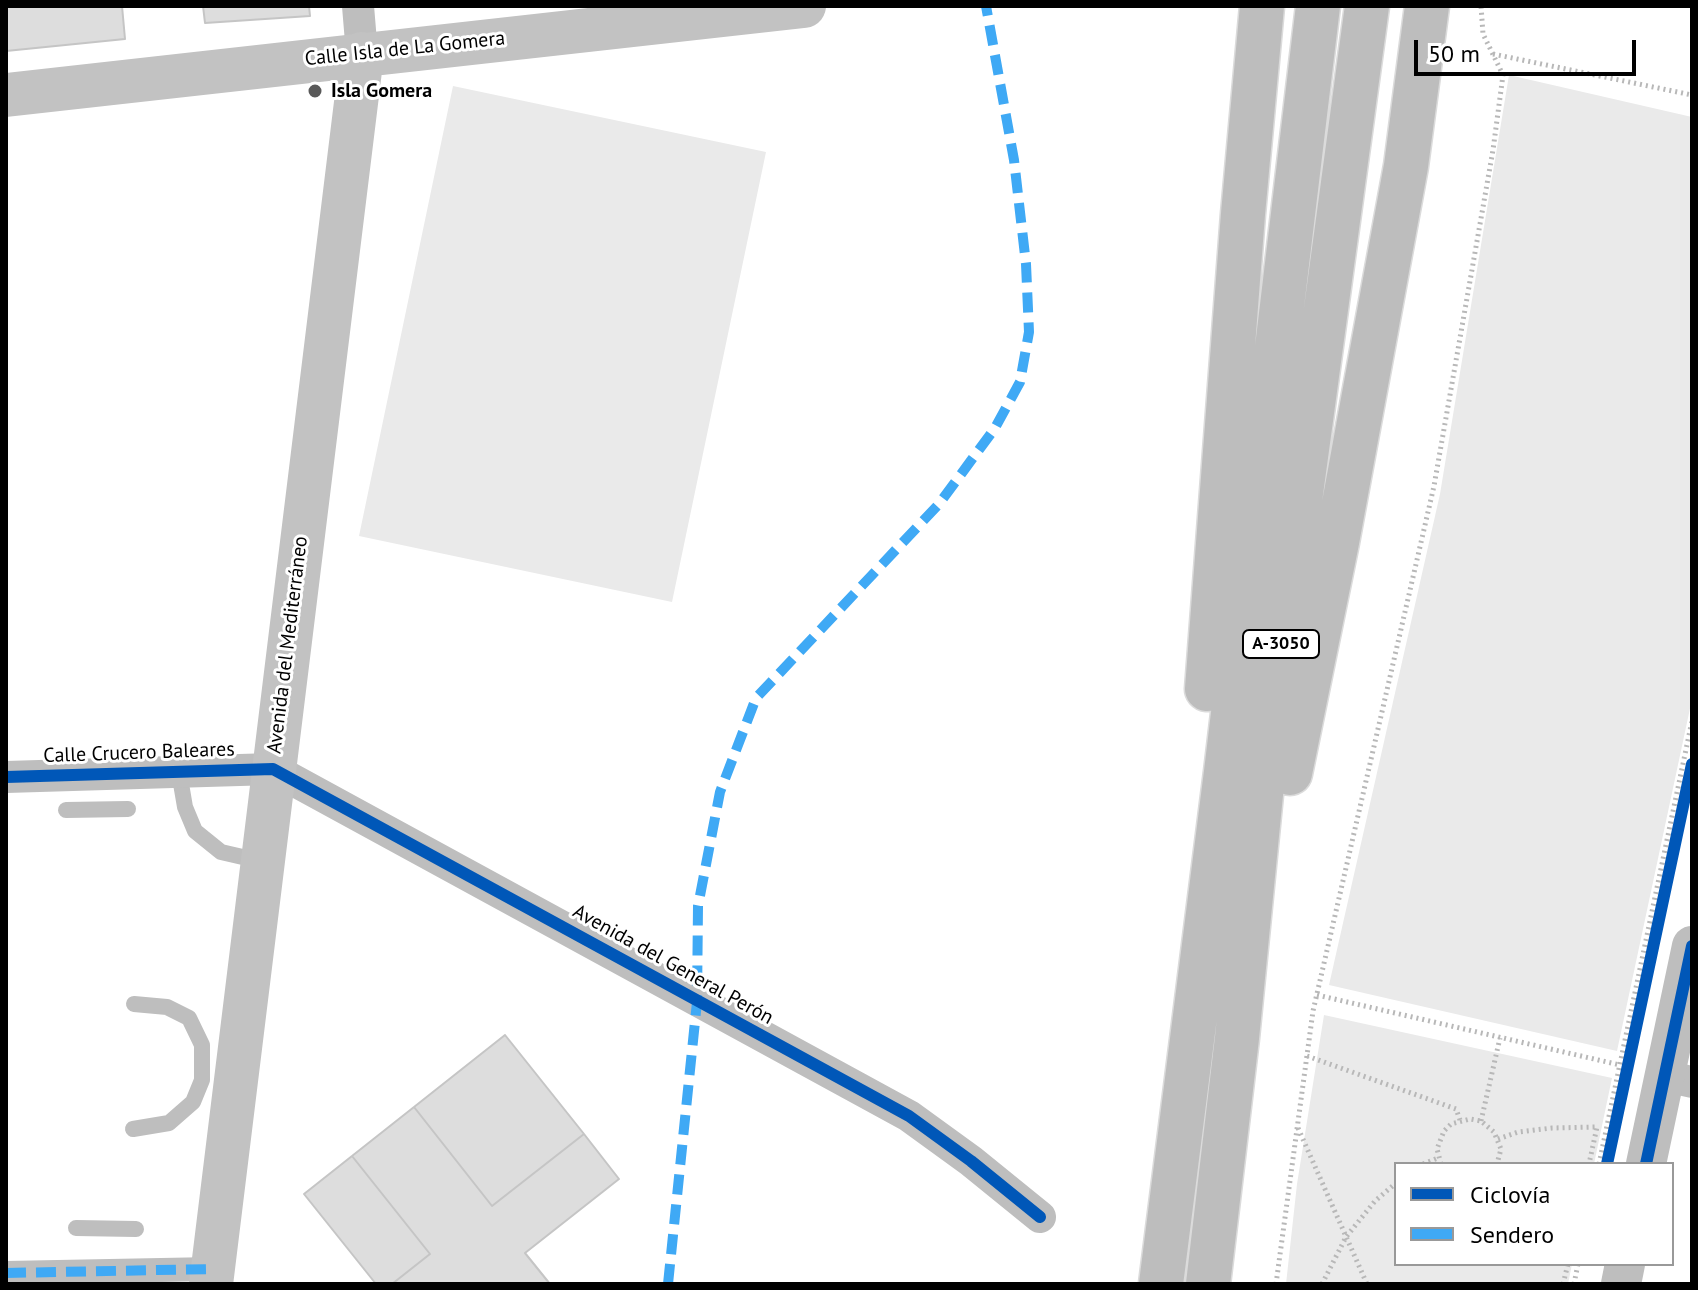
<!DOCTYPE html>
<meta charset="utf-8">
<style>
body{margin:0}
#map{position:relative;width:1698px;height:1290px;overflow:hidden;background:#fff;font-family:"PT Sans",sans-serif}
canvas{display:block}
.frame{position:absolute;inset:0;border:8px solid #000;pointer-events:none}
.legend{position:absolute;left:1394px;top:1162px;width:280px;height:104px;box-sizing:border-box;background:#fff;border:2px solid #999;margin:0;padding:10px 14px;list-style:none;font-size:24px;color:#000}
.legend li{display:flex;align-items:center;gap:16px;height:40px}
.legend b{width:40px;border:2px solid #999}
.scale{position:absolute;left:1414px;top:40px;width:222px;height:36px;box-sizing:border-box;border:4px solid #000;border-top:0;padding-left:10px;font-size:24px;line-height:28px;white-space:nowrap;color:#000;-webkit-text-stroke:6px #fff;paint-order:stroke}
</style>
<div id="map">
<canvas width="1698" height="1290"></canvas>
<div class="frame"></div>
<ul class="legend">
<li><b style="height:10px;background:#0057b8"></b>Ciclovía</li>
<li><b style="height:10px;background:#3fa9f5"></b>Sendero</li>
</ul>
<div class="scale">50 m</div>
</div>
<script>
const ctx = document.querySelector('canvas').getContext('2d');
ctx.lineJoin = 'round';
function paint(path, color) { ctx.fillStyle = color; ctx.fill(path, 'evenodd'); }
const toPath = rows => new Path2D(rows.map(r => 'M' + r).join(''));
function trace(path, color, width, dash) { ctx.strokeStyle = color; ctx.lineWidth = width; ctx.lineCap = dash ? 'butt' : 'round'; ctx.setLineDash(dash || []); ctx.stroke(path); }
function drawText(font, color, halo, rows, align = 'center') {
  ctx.font = font + ' "PT Sans",sans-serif'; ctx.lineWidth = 6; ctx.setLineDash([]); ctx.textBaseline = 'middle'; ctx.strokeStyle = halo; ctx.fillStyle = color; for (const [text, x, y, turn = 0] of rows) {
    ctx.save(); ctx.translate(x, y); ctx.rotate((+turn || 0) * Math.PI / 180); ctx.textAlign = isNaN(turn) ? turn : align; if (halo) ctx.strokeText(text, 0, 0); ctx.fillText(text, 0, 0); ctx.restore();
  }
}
paint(toPath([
 [1509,75,1692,117,1692,699,1617,1051,1329,985,1440,494],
 [453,86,766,152,672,602,359,536],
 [1324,1015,1612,1078,1594,1164,1396,1164,1396,1264,1572,1264,1568,1284,1286,1284,1297,1184]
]), '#eaeaea');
const building = toPath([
 [6,6,122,6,125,39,6,51,6,6],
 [203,6,309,6,310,16,205,23,203,6],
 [505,1035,584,1134,492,1206,414,1107,505,1035],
 [414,1107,492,1206,584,1134,619,1179,525,1253,550,1284,392,1284,430,1254,352,1156,414,1107],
 [352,1156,430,1254,392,1284,376,1284,304,1194,352,1156]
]);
paint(building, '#ddd');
trace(building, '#c5c5c5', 2);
const trunk = toPath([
 [1207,689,1243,214,1262,6],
 [1290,773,1337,542,1406,166,1427,6],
 [1161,1284,1226,772,1318,6],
 [1208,1284,1237,1038,1263,774,1367,6]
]);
trace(trunk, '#dbdbdb', 47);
trace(toPath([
 [1493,54,1692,95],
 [1317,995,1620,1065],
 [1307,1056,1456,1109,1460,1120],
 [1481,1121,1500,1038],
 [1298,1128,1367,1284],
 [1498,1139,1518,1132,1552,1128,1597,1127,1589,1164],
 [1423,1164,1438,1158],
 [1441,1164,1437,1149,1444,1131,1451,1124,1470,1119,1481,1121,1494,1132,1501,1149,1497,1164],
 [1599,1164,1692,721],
 [1276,1284,1313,1011,1434,486,1493,150,1503,75,1483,34,1481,6],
 [1322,1284,1346,1237,1375,1201,1396,1183],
 [1563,1284,1568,1264],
 [1574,1284,1578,1264]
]), '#b8b8b8', 5, [2, 4]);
trace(toPath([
 [179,772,185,807,195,831,221,852,260,861],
 [66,810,128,809],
 [133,1129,169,1123,193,1102,202,1080,202,1045,189,1018,167,1007,134,1004],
 [76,1228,136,1229]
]), '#bebebe', 16);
trace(toPath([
 [6,1273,213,1269]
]), '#bebebe', 24);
trace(toPath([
 [358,6,362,54],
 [6,777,273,769,909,1116,971,1161,1040,1217],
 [1665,1076,1692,1082]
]), '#bebebe', 32);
trace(toPath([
 [1646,1164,1692,946],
 [1621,1284,1625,1264]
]), '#bebebe', 40);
trace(toPath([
 [6,95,804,6],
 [211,1284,362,54]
]), '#c2c2c2', 44);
trace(trunk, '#bdbdbd', 44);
trace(toPath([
 [6,1273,213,1269],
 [668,1284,697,1002,698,906,720,792,756,698,939,504,995,428,1020,382,1029,332,1026,264,1014,160,986,6]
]), '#3fa9f5', 10, [20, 10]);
trace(toPath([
 [6,777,273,769,909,1116,971,1161,1040,1217],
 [1607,1164,1692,764],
 [1646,1164,1692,946]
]), '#0057b8', 12);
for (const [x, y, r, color] of [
 [315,91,8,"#595959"]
]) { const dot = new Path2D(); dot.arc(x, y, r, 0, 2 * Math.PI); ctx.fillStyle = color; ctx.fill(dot); trace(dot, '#fff', 3); }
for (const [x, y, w] of [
 [1281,644,76]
]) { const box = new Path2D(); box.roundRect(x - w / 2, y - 14, w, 28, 6); ctx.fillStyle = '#fff'; ctx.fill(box); trace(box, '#000', 2); }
drawText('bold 18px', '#000', null, [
 ["A-3050",1281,644]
]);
drawText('20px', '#000', '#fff', [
 ["Calle Isla de La Gomera",405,49,-6],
 ["Avenida del Mediterráneo",288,645,-83],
 ["Calle Crucero Baleares",139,753,-2],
 ["Avenida del General Perón",673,965,29]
]);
drawText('bold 20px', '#000', '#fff', [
 ["Isla Gomera",331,91]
], 'left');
</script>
